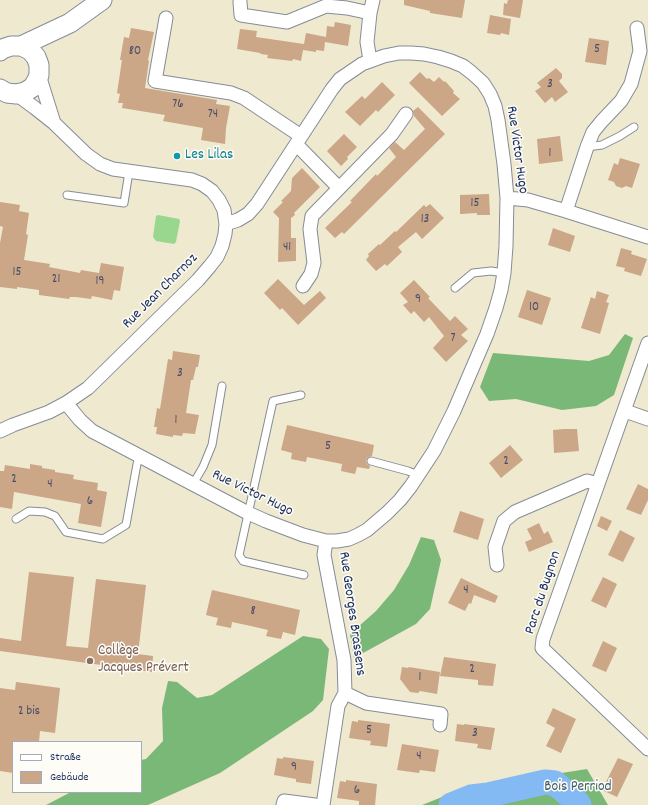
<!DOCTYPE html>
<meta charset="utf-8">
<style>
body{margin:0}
#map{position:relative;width:648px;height:805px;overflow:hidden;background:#efe9cf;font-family:Dekko,sans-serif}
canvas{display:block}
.legend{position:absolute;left:12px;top:741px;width:130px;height:52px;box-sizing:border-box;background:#fdfcf7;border:1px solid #a3aaba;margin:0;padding:5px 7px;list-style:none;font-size:12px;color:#1b2f5e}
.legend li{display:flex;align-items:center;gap:8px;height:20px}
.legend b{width:20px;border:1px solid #a3aaba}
</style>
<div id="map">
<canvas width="648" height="805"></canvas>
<ul class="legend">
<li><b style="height:5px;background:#fff"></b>Straße</li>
<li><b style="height:11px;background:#cba687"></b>Gebäude</li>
</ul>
</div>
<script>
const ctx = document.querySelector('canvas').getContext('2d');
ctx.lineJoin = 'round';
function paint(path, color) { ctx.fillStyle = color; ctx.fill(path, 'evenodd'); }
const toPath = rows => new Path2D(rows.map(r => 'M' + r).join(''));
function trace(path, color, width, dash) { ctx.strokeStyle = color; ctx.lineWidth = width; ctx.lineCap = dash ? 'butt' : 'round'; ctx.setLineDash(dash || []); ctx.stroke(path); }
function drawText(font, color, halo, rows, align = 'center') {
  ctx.font = font + ' Dekko,sans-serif'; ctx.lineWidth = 3; ctx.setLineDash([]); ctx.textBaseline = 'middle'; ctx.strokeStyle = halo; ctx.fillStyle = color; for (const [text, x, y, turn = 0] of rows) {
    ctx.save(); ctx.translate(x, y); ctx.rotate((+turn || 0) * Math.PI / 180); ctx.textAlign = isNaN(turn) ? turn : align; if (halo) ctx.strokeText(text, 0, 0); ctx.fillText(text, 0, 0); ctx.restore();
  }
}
paint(toPath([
 [158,215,179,219,180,221,176,242,174,244,156,241,153,237,156,216]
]), '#98d78d');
paint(toPath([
 [625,334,633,338,614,395,596,406,562,410,516,399,489,401,480,387,493,353,589,361,609,355],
 [421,537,434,540,441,560,430,609,416,624,354,658,350,634,376,611,394,590,409,565],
 [303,636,321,639,329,649,323,700,313,711,220,773,148,805,46,805,71,792,141,792,141,760,146,759,163,741,162,708,168,681,177,682,197,698,212,695],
 [587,769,608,805,422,805,442,797,491,784]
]), '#7ab878');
trace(toPath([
 [451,805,471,797,488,795,545,782,555,783,577,802,579,805]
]), '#84baf3', 25);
paint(toPath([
 [404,0,465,0,462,18,430,13,430,11,404,5],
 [508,0,523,0,520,18,503,15,504,3,507,4],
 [490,15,511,19,509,35,501,33,500,35,487,33],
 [335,22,351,25,348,46,325,42,324,51,316,50,316,52,303,50,301,61,293,59,292,61,267,58,268,55,261,54,260,53,237,49,240,29,257,31,256,37,304,44,306,33,326,37,327,26,334,27],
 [131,28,154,32,148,60,149,61,145,88,217,100,216,104,230,106,226,128,225,144,201,140,203,128,163,121,165,115,122,108,123,103,118,103,120,94,117,93,122,60,120,60,124,37,129,38],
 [589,38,609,41,606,65,585,62],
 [556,68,562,74,562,78,559,81,568,92,555,102,552,97,545,103,535,91,541,87,537,83],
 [420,72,427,79,429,78,434,82,439,77,444,82,445,81,454,91,453,93,460,99,442,116,409,83],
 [382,82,395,95,378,112,376,110,360,126,345,112,362,96,365,99],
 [418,107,445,134,344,234,342,232,335,238,325,228,352,202,350,201,376,174,377,176,396,157,389,148,395,142,404,150,425,129,414,116,413,111],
 [344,134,357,147,347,157,348,159,341,166,327,151],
 [560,136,563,161,539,164,537,139],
 [620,158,640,164,632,188,626,186,622,188,616,186,614,182,608,180,614,163,618,165],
 [302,168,320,187,294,213,295,215,291,218,291,238,296,238,296,261,278,262,279,218,273,212,283,202,281,201,291,191,292,178],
 [489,194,490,215,477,215,477,213,460,214,460,195],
 [0,202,20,205,19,211,29,213,26,234,28,235,24,260,50,264,49,267,80,273,81,270,99,273,101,263,124,267,120,291,114,290,112,300,92,296,91,299,76,297,70,297,69,299,39,295,39,290,17,287,17,289,0,287,0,243,3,227,0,226],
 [430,204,444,218,422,239,416,232,398,247,402,252,387,266,385,264,376,271,366,260,369,256,368,254,379,244,380,245,395,231,396,232,424,205,426,207],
 [553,228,575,236,570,252,548,245],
 [621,248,632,251,631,254,647,259,641,276,624,271,625,268,616,266],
 [278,279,304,305,320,291,326,298,298,325,282,308,280,310,264,293],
 [414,280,430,297,428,298,450,321,455,316,468,329,461,335,468,341,446,362,433,348,444,336,429,317,424,322,414,311,411,314,403,305,408,302,400,293],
 [527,290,551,298,542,325,518,317],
 [597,291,609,295,606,302,609,303,600,334,581,328,591,297,595,299],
 [173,351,200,355,198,367,196,367,193,380,191,380,186,413,199,415,195,434,183,433,182,436,173,435,173,437,156,434,157,427,154,427,157,408,160,409,168,359,172,360],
 [287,425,374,445,372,456,368,457,366,460,367,464,370,466,369,469,357,467,355,474,341,471,342,464,307,457,306,462,291,459,292,453,281,450],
 [564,429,577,429,579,451,554,453,553,430],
 [510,445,523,460,501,478,489,463],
 [30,464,42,466,42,468,55,470,55,472,74,475,73,479,98,483,97,490,107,492,101,527,78,523,81,504,14,492,12,509,0,507,0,471,4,471,5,465,30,469],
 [638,484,648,489,648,500,641,515,626,509],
 [460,511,484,519,478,540,453,532],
 [601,516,612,521,607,531,597,526],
 [539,523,544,534,548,531,553,542,529,552,525,542,532,539,527,529],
 [620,530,635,538,623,562,608,555],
 [29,572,74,577,66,646,88,648,96,579,146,585,138,654,153,656,152,672,0,651,0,638,21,641],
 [603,577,617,584,606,608,591,601],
 [461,578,498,596,495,603,474,595,471,604,469,603,465,611,448,603],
 [212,590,300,610,295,635,283,632,281,639,266,636,268,630,251,626,232,622,231,628,216,625,218,618,206,615],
 [603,641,617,648,606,672,592,666],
 [444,657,496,664,493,686,478,685,478,680,440,676],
 [402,667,408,668,409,667,440,672,437,694,420,691,418,693,410,692,400,679],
 [16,682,60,688,55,733,40,731,39,742,13,742,13,773,0,771,0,688,15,690],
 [553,708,576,719,561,753,546,746,555,728,546,723],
 [358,720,390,724,387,747,370,745,371,741,349,738,352,721,358,722],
 [457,724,464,725,464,724,495,728,491,750,477,748,478,744,455,741],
 [402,744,439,750,435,772,420,770,419,773,397,770],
 [283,757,314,761,311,784,296,782,296,779,274,775,277,758,283,759],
 [618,758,633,764,617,797,602,790],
 [346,780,377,784,375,805,359,805,359,801,337,798,340,781,346,782]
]), '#cba687');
const lane = toPath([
 [587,147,602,145,620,136,634,127],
 [67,195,124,203,129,172],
 [455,288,473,273,491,271,504,273],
 [301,395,273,401,239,555,243,561,304,575],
 [371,461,408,471,418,475],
 [193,484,203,467,212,445,222,386],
 [16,519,29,511,45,512,55,516,66,532,103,539,126,525,137,464,140,456]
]);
const street = toPath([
 [240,2,241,15,287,22,326,6,347,8,370,13],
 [166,18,155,81,231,93,244,98,301,136],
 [370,60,367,42,370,13,373,0],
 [39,75,54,123],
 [296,144,339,188],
 [507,198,528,200,566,211,648,237],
 [566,211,587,147,593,132,602,121,621,101,631,84,640,51,637,28],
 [303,286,311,274,314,263,310,229,312,216,392,134,406,114],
 [648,343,543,639,542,648,648,749],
 [66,403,80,420,92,431,248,513,266,521,303,535,326,541,337,541,349,539,358,535,367,530,387,513,400,500,411,486,434,451,454,411,487,334,496,308,501,290,504,273,506,246,507,198,504,164,498,120,495,106,490,94,483,83,472,73,463,66,451,61,438,57,424,54,411,53,399,53,384,56,362,64,340,79,332,89,257,204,248,214,238,220,226,224],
 [625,411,648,419],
 [0,431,13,425,49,412,66,403,88,388,198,280,210,266,217,257,222,246,225,234,226,224,224,210,219,200,212,191,202,184,192,180,113,169,100,164,86,154,54,123,35,108,16,94],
 [497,565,495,547,504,521,515,512,587,481,598,484],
 [345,693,366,703,441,714,440,725],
 [283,805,284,801,315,805],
 [323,805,338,706,345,693,344,660,324,555,326,541]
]);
const secondary = toPath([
 [21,46,70,23,102,0],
 [0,51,2,49,11,46,21,46,30,50,36,57,39,65,39,75,37,80,33,87,25,92,16,94,7,93,0,89]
]);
trace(lane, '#858c96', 9);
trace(street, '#858c96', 15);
trace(secondary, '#858c96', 21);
trace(lane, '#fff', 7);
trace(street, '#fff', 13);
trace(secondary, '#fff', 19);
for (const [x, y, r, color] of [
 [177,156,4,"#0f9aa8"],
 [90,661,4,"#8d6e63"]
]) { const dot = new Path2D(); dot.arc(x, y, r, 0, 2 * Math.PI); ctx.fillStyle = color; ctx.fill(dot); trace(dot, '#fdfcf7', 1.5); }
drawText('13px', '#474d68', null, [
 ["5",597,50],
 ["80",135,52],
 ["3",550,85],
 ["76",178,105],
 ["74",213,115],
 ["1",550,154],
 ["15",475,204],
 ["13",425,220],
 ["41",287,248],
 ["15",17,273],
 ["21",56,280],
 ["19",100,282],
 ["9",418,300],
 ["10",534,308],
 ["7",453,339],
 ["3",180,374],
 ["1",176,421],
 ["5",328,447],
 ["2",506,462],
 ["2",14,480],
 ["4",50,485],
 ["6",90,502],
 ["4",466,591],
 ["8",253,612],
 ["2",472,670],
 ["1",420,678],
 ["2 bis",29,712],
 ["5",369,731],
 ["3",475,734],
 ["4",419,757],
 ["9",294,768],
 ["6",357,791]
]);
drawText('15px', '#1b2f5e', '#fdfcf7', [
 ["Rue Victor Hugo",516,150,82],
 ["Rue Jean Charnoz",161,292,-45],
 ["Rue Victor Hugo",252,494,26],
 ["Parc du Bugnon",544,593,-72],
 ["Rue Georges Brassens",351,614,82]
]);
drawText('15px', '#0d838f', '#fdfcf7', [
 ["Les Lilas",185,156]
], 'left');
drawText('15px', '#785e54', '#fdfcf7', [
 ["Collège",98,652],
 ["Jacques Prévert",98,669]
], 'left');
drawText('15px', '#40616c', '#fdfcf7', [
 ["Bois Perriod",578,788]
]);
</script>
